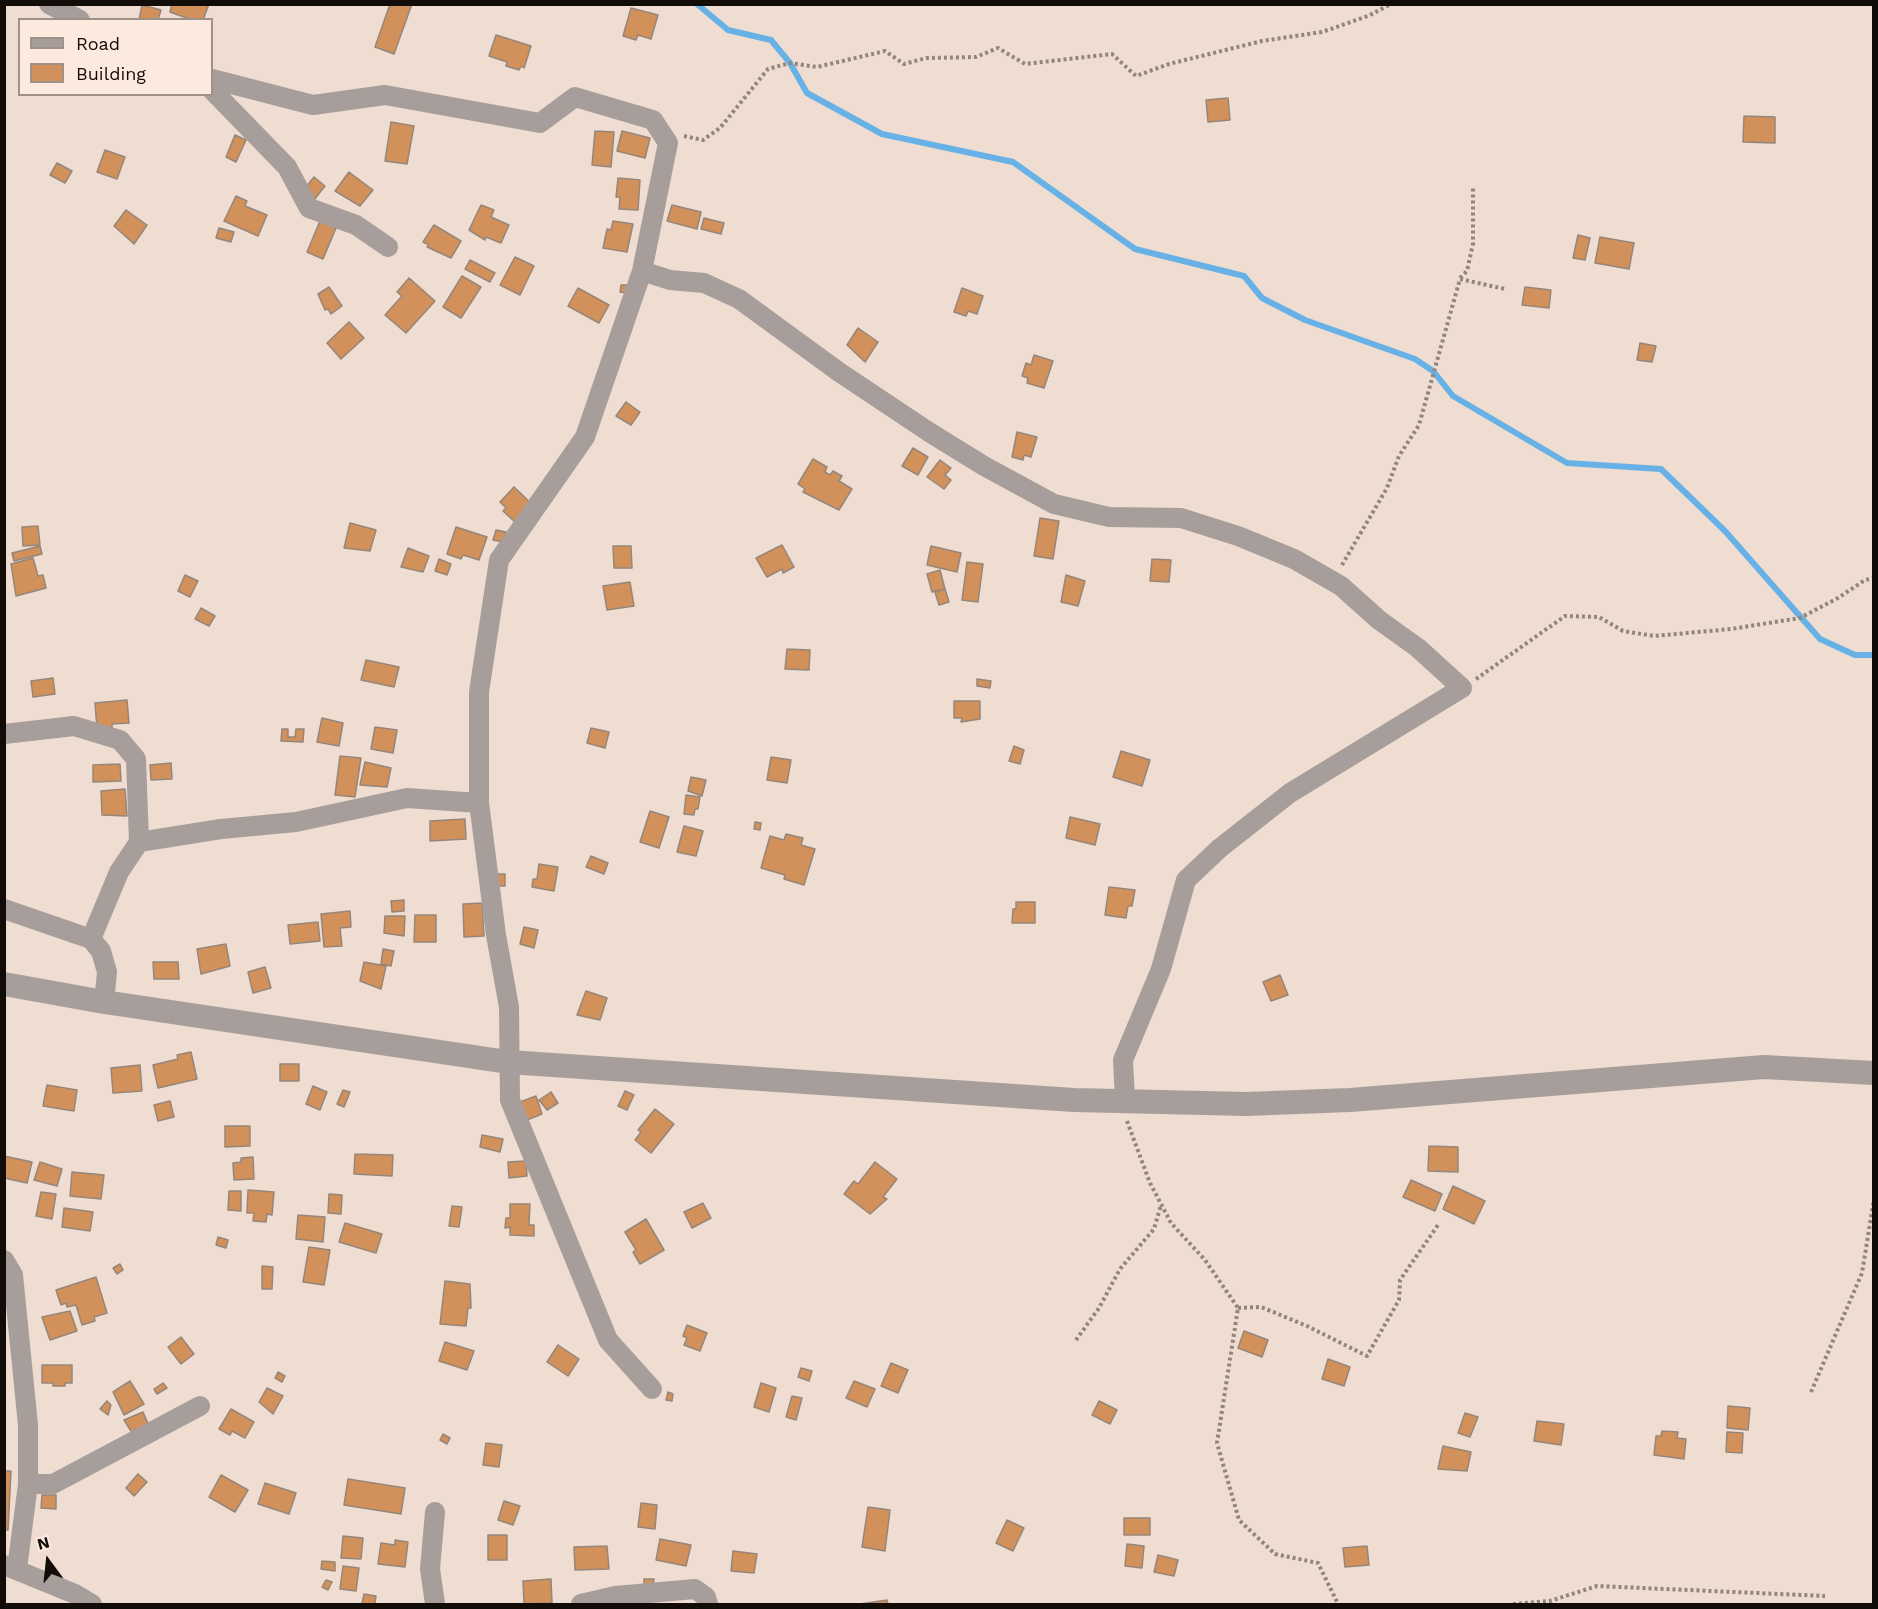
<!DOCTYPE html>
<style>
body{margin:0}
#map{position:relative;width:1878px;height:1609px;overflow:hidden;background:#eeddd0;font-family:"Work Sans",sans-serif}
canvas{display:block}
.frame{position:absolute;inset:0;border:6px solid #110c08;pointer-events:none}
.legend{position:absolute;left:18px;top:18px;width:195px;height:78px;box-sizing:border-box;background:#fbeadd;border:2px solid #9d9188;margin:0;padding:8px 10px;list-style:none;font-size:18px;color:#110c08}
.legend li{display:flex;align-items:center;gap:12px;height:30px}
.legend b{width:30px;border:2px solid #9d9188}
.north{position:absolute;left:18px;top:1531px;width:60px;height:60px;-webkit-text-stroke:4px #fbeadd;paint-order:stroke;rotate:345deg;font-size:16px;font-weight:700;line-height:24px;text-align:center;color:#110c08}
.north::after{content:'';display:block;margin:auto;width:21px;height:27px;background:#110c08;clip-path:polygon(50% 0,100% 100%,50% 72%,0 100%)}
</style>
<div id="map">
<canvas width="1878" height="1609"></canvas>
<div class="frame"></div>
<ul class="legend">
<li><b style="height:8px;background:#a79e9c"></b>Road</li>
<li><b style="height:16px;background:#d2905b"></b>Building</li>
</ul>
<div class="north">N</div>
</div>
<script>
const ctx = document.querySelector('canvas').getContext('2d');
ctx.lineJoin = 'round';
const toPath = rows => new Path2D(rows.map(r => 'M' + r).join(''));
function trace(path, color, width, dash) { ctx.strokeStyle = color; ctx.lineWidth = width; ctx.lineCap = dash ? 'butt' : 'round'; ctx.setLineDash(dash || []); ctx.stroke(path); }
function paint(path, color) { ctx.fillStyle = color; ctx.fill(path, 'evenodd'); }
trace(toPath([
 [697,4,728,30,771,40,790,63,807,93,882,134,1013,162,1135,249,1244,276,1262,298,1305,320,1415,359,1433,371,1453,396,1567,463,1661,469,1725,531,1820,639,1855,655,1874,655]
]), '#68b1e6', 6);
const building = toPath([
 [172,4,209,4,203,20,192,20,170,12,172,4],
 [390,4,412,4,394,54,375,47,390,4],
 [142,5,161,10,158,20,139,20,142,5],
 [631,8,658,15,651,39,638,35,636,40,623,36,631,8],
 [496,35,531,46,524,68,521,66,519,70,506,66,507,62,489,56,496,35],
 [1228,98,1230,120,1208,122,1206,100,1228,98],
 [1744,116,1775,117,1775,143,1743,142,1744,116],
 [391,122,414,126,407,164,385,161,391,122],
 [595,131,614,132,611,167,592,165,595,131],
 [622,131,650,138,645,158,617,151,622,131],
 [235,135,246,140,236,162,226,157,235,135],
 [105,150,125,157,117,179,97,172,105,150],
 [57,163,72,171,65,183,50,175,57,163],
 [349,172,373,190,360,206,335,191,349,172],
 [314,177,325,186,314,200,302,192,314,177],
 [618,178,640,180,638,210,619,209,620,197,616,197,618,178],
 [236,196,247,201,245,206,267,215,258,236,224,221,236,196],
 [481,205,494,210,491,217,509,225,501,243,486,237,485,240,469,230,481,205],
 [672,205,701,212,697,229,667,221,672,205],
 [126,210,147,225,134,244,114,226,126,210],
 [704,218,724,223,721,234,701,229,704,218],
 [320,221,336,228,323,259,307,252,320,221],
 [613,221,633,224,627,252,603,248,607,229,611,230,613,221],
 [434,225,461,241,451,258,427,247,429,245,423,242,434,225],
 [219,228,234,232,231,242,216,238,219,228],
 [1578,235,1590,238,1585,260,1573,258,1578,235],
 [1600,237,1634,243,1629,269,1595,263,1600,237],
 [515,257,534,266,520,295,500,285,515,257],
 [470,260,495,273,490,282,465,269,470,260],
 [462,276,481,287,461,318,443,307,462,276],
 [409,278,435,301,406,333,385,315,402,296,397,292,409,278],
 [621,285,627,285,626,293,620,292,621,285],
 [329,287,342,306,331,314,328,309,325,310,318,294,329,287],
 [1525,287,1551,290,1549,308,1522,305,1525,287],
 [578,288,609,305,599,323,568,306,578,288],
 [962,288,983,296,977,314,968,311,966,316,954,312,962,288],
 [349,322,364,338,341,359,327,343,349,322],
 [858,328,878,342,865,362,847,345,858,328],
 [1640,343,1656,346,1652,362,1637,360,1640,343],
 [1034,355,1053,361,1044,388,1027,383,1028,378,1022,376,1026,363,1031,365,1034,355],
 [626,402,640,412,631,425,616,416,626,402],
 [1017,432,1037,437,1031,457,1024,455,1023,460,1012,457,1017,432],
 [913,448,928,457,918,475,902,466,913,448],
 [813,459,827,467,825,472,830,475,833,471,842,476,839,481,852,489,839,510,803,492,805,489,798,484,813,459],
 [940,460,951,468,945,475,951,480,944,489,927,477,940,460],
 [514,487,532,504,515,522,503,511,506,508,500,502,514,487],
 [1040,518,1059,521,1053,559,1034,556,1040,518],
 [350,523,376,530,370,551,344,548,350,523],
 [38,526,40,545,23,546,22,527,38,526],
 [456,527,487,537,479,560,463,555,461,559,447,554,456,527],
 [496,530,506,532,503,542,493,540,496,530],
 [782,545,794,567,783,573,782,569,767,577,756,558,782,545],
 [40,546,42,554,14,561,12,553,40,546],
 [613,546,631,546,632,568,614,568,613,546],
 [931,546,961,553,957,572,927,565,931,546],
 [408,548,429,556,423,572,401,567,408,548],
 [33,558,38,576,43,575,46,588,16,596,11,564,33,558],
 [439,559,451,564,447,575,435,571,439,559],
 [1152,559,1171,560,1169,582,1150,581,1152,559],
 [967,562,983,564,978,602,962,600,967,562],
 [940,570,945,589,932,592,927,574,940,570],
 [185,575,198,581,190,597,178,591,185,575],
 [1066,575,1085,581,1078,606,1061,602,1066,575],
 [630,582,634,606,607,610,603,586,630,582],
 [945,589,949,602,939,605,935,592,945,589],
 [201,608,215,616,209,626,195,619,201,608],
 [787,649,810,650,809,670,785,669,787,649],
 [366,660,399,667,394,687,361,680,366,660],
 [53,678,55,694,33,697,31,681,53,678],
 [977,679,991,681,990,688,977,686,977,679],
 [127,700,129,723,112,724,112,728,97,729,95,703,127,700],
 [954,701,980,701,980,719,961,722,962,718,954,718,954,701],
 [322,718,343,723,339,746,317,742,322,718],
 [375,727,397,730,393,753,371,749,375,727],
 [591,728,609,732,605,748,587,743,591,728],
 [282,729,288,729,288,737,295,737,296,729,304,729,303,742,281,741,282,729],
 [1014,746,1024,750,1020,764,1009,761,1014,746],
 [1121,751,1150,760,1142,786,1113,777,1121,751],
 [340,756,361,758,355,797,335,795,340,756],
 [771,757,791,760,787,783,767,780,771,757],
 [365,762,391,768,387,787,360,785,365,762],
 [171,763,172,779,151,780,150,765,171,763],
 [120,764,121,781,93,782,93,765,120,764],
 [691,777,706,780,702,796,688,791,691,777],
 [125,789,127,816,102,815,101,791,125,789],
 [686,795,700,797,698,809,695,809,694,815,684,814,686,795],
 [650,811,669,817,659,848,640,842,650,811],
 [1070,817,1100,824,1095,845,1066,838,1070,817],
 [465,819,466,839,430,841,430,821,465,819],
 [755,822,761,823,760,830,754,829,755,822],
 [684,826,703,831,696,856,677,852,684,826],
 [786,834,803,838,801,845,815,849,804,885,784,879,785,875,761,868,770,836,784,840,786,834],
 [591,856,608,863,604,874,586,867,591,856],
 [539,864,558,867,554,891,532,887,533,879,537,879,539,864],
 [495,874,505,874,505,886,496,886,495,874],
 [1109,887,1135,890,1132,906,1128,906,1126,918,1105,915,1109,887],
 [404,900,404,911,392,912,391,901,404,900],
 [1016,902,1035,902,1035,923,1012,923,1013,909,1016,909,1016,902],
 [482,903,484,936,464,937,463,904,482,903],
 [350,911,351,927,340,928,342,946,324,947,321,914,350,911],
 [415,915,436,915,436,942,414,942,415,915],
 [385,916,405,916,404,936,384,933,385,916],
 [318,922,320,941,290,944,288,925,318,922],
 [524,927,538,930,534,948,520,944,524,927],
 [226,944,230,966,201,974,197,949,226,944],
 [383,949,394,951,391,966,381,964,383,949],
 [153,962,178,962,179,979,154,979,153,962],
 [364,962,386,966,381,989,360,981,364,962],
 [265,967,271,988,253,993,248,972,265,967],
 [1280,975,1288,995,1271,1001,1263,982,1280,975],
 [586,991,607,998,600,1020,577,1015,586,991],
 [191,1052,197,1079,158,1088,153,1065,178,1059,177,1055,191,1052],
 [280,1064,299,1064,299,1081,280,1081,280,1064],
 [140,1065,142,1091,113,1093,111,1068,140,1065],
 [47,1085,77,1090,74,1111,43,1106,47,1085],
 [313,1086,327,1092,320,1110,306,1104,313,1086],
 [343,1090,350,1092,344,1107,337,1104,343,1090],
 [625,1091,634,1095,627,1110,618,1106,625,1091],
 [551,1092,558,1103,547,1110,539,1100,551,1092],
 [536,1096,542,1114,527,1120,520,1102,536,1096],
 [170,1101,174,1117,158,1121,154,1105,170,1101],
 [655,1109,674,1124,651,1153,635,1140,641,1132,638,1130,655,1109],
 [225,1126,250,1126,250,1146,225,1147,225,1126],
 [482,1135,503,1139,500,1152,480,1147,482,1135],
 [1429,1146,1458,1147,1458,1172,1428,1171,1429,1146],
 [355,1154,393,1155,392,1176,354,1174,355,1154],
 [4,1156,32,1162,27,1183,4,1178,4,1156],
 [253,1157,254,1179,234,1180,233,1163,241,1162,241,1158,253,1157],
 [526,1161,527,1176,509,1178,508,1162,526,1161],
 [40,1162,62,1169,57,1186,34,1180,40,1162],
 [875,1162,897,1179,883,1197,887,1199,870,1214,844,1194,854,1181,858,1184,875,1162],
 [72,1172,104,1175,101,1199,70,1196,72,1172],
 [1411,1180,1442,1194,1435,1211,1403,1197,1411,1180],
 [1453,1186,1485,1201,1474,1224,1443,1209,1453,1186],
 [248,1190,274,1192,272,1215,267,1214,266,1222,253,1221,254,1213,247,1213,248,1190],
 [229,1191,241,1191,241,1211,228,1210,229,1191],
 [41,1192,56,1194,52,1219,36,1216,41,1192],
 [329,1194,342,1195,341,1214,328,1213,329,1194],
 [703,1203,711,1218,692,1228,684,1212,703,1203],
 [510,1204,530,1204,529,1225,534,1225,534,1236,510,1235,510,1227,505,1228,506,1218,510,1218,510,1204],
 [452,1206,462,1207,459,1227,449,1226,452,1206],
 [64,1208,93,1212,90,1231,62,1227,64,1208],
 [298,1215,325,1217,323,1242,296,1239,298,1215],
 [646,1219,664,1250,640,1264,633,1252,636,1250,625,1232,646,1219],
 [345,1223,382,1234,376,1253,339,1242,345,1223],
 [218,1237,228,1240,226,1248,216,1245,218,1237],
 [309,1247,330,1250,324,1285,303,1282,309,1247],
 [120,1264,123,1270,117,1274,113,1268,120,1264],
 [262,1266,273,1267,272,1289,262,1289,262,1266],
 [96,1277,107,1313,94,1317,95,1321,82,1325,76,1305,67,1307,66,1303,61,1305,56,1290,96,1277],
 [445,1281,470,1284,471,1308,468,1308,466,1326,440,1324,445,1281],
 [70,1311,77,1331,50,1340,42,1317,70,1311],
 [687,1325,707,1333,700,1351,684,1345,687,1338,683,1336,687,1325],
 [1244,1331,1268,1340,1262,1357,1238,1348,1244,1331],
 [181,1337,194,1354,181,1364,168,1347,181,1337],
 [445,1342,474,1351,467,1370,439,1361,445,1342],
 [558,1345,579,1359,568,1376,547,1362,558,1345],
 [1328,1359,1350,1367,1344,1386,1322,1379,1328,1359],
 [891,1363,908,1370,898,1393,881,1386,891,1363],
 [42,1365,72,1365,72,1383,65,1383,65,1386,53,1386,53,1383,42,1383,42,1365],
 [801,1368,812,1371,809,1381,798,1377,801,1368],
 [278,1372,285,1376,282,1382,275,1378,278,1372],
 [130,1381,144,1404,124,1415,113,1392,130,1381],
 [854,1381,875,1389,867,1407,846,1398,854,1381],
 [163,1383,167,1388,157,1394,154,1389,163,1383],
 [761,1383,776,1388,769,1412,754,1407,761,1383],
 [267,1388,283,1396,273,1414,259,1402,267,1388],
 [668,1392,673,1394,672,1401,666,1400,668,1392],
 [792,1396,802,1398,796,1420,786,1417,792,1396],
 [107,1401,111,1405,108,1415,100,1409,107,1401],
 [1099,1401,1117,1410,1110,1424,1092,1415,1099,1401],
 [1728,1406,1750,1408,1748,1430,1727,1428,1728,1406],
 [231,1409,254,1422,245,1438,232,1431,230,1435,219,1429,231,1409],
 [143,1412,150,1428,134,1436,124,1420,143,1412],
 [1465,1413,1478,1417,1470,1437,1458,1433,1465,1413],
 [1537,1421,1564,1424,1561,1445,1534,1441,1537,1421],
 [1662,1431,1678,1432,1677,1438,1686,1439,1684,1459,1654,1455,1656,1436,1661,1436,1662,1431],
 [1727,1432,1743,1433,1742,1453,1726,1452,1727,1432],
 [443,1434,450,1438,447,1444,440,1440,443,1434],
 [486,1443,502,1445,499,1467,483,1465,486,1443],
 [1443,1446,1471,1452,1467,1471,1438,1469,1443,1446],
 [4,1471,11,1471,8,1530,4,1530,4,1471],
 [138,1474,147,1482,134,1496,126,1488,138,1474],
 [221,1475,248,1490,235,1512,209,1497,221,1475],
 [348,1479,405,1488,401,1514,344,1505,348,1479],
 [265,1483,296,1493,289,1514,258,1504,265,1483],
 [42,1495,56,1495,56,1509,41,1508,42,1495],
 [504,1501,520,1506,513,1525,498,1520,504,1501],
 [641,1503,657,1505,655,1529,638,1527,641,1503],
 [868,1507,890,1510,885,1551,862,1547,868,1507],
 [1124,1518,1150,1518,1150,1535,1124,1535,1124,1518],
 [1007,1520,1024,1528,1013,1551,996,1543,1007,1520],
 [488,1535,507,1535,507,1560,488,1560,488,1535],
 [343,1536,363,1538,361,1559,341,1558,343,1536],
 [660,1539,691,1545,686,1566,656,1560,660,1539],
 [395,1540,408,1542,405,1567,378,1564,381,1543,395,1545,395,1540],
 [1127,1544,1144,1546,1142,1568,1125,1566,1127,1544],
 [607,1546,609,1569,575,1570,574,1547,607,1546],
 [1367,1546,1369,1565,1345,1567,1343,1548,1367,1546],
 [733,1551,757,1554,754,1573,731,1571,733,1551],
 [1158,1555,1178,1560,1174,1576,1154,1572,1158,1555],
 [322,1561,335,1562,335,1571,321,1569,322,1561],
 [343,1566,359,1568,356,1591,340,1589,343,1566],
 [551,1579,552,1603,524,1604,523,1581,551,1579],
 [644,1579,654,1579,653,1586,644,1586,644,1579],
 [326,1580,332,1582,328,1590,322,1587,326,1580],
 [364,1594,376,1596,375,1604,362,1604,364,1594],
 [887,1600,888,1604,860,1604,887,1600]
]);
paint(building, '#d2905b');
trace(building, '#96867a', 1.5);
trace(toPath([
 [684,136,703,140,720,128,768,69,790,63,817,67,885,51,904,64,926,58,976,57,998,48,1025,64,1112,54,1136,76,1169,64,1262,41,1322,32,1368,16,1391,4],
 [1460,278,1467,271,1473,244,1473,188],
 [1342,565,1387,488,1399,456,1419,425,1460,279,1505,289],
 [1476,679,1565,616,1599,617,1623,631,1654,636,1731,629,1800,618,1838,598,1865,580,1874,578],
 [1127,1121,1150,1183,1171,1223,1205,1260,1238,1308,1217,1443,1239,1520,1275,1554,1318,1563,1338,1604],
 [1238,1308,1261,1307,1307,1326,1367,1356,1399,1300,1400,1280,1438,1225],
 [1076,1340,1099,1308,1120,1269,1154,1229,1161,1205],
 [1811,1392,1862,1273,1874,1199],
 [1513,1604,1550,1601,1597,1586,1825,1596]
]), '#91857c', 4, [3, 3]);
trace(toPath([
 [49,4,80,20],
 [212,79,313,105,385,95,540,123,575,97,653,120,668,143,642,271,585,437,499,560,479,692,479,803],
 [212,90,287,167,309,208,356,225,388,247],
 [642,271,670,280,704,283,739,299,839,372,929,432,984,466,1054,504,1109,517,1181,518,1238,536,1294,559,1341,586,1379,620,1418,648,1462,688,1290,793,1220,848,1186,880,1161,969,1123,1060,1125,1100],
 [4,734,74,726,120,740,136,759,139,842],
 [4,909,91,939,101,951,107,972,104,1002],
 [91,939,119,872,139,842,221,829,296,822,407,798,479,803,496,935,509,1007,510,1100,608,1340,652,1389],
 [4,1260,13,1275,28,1425,28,1484,17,1569],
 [28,1484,53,1484,200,1406],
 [435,1512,430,1569,435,1604],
 [4,1565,75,1594,92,1604],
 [581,1604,615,1596,695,1589,706,1597,708,1604]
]), '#a79e9c', 20);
trace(toPath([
 [4,984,104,1002,508,1062,1074,1100,1246,1104,1350,1100,1764,1067,1874,1073]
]), '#a79e9c', 24);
</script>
